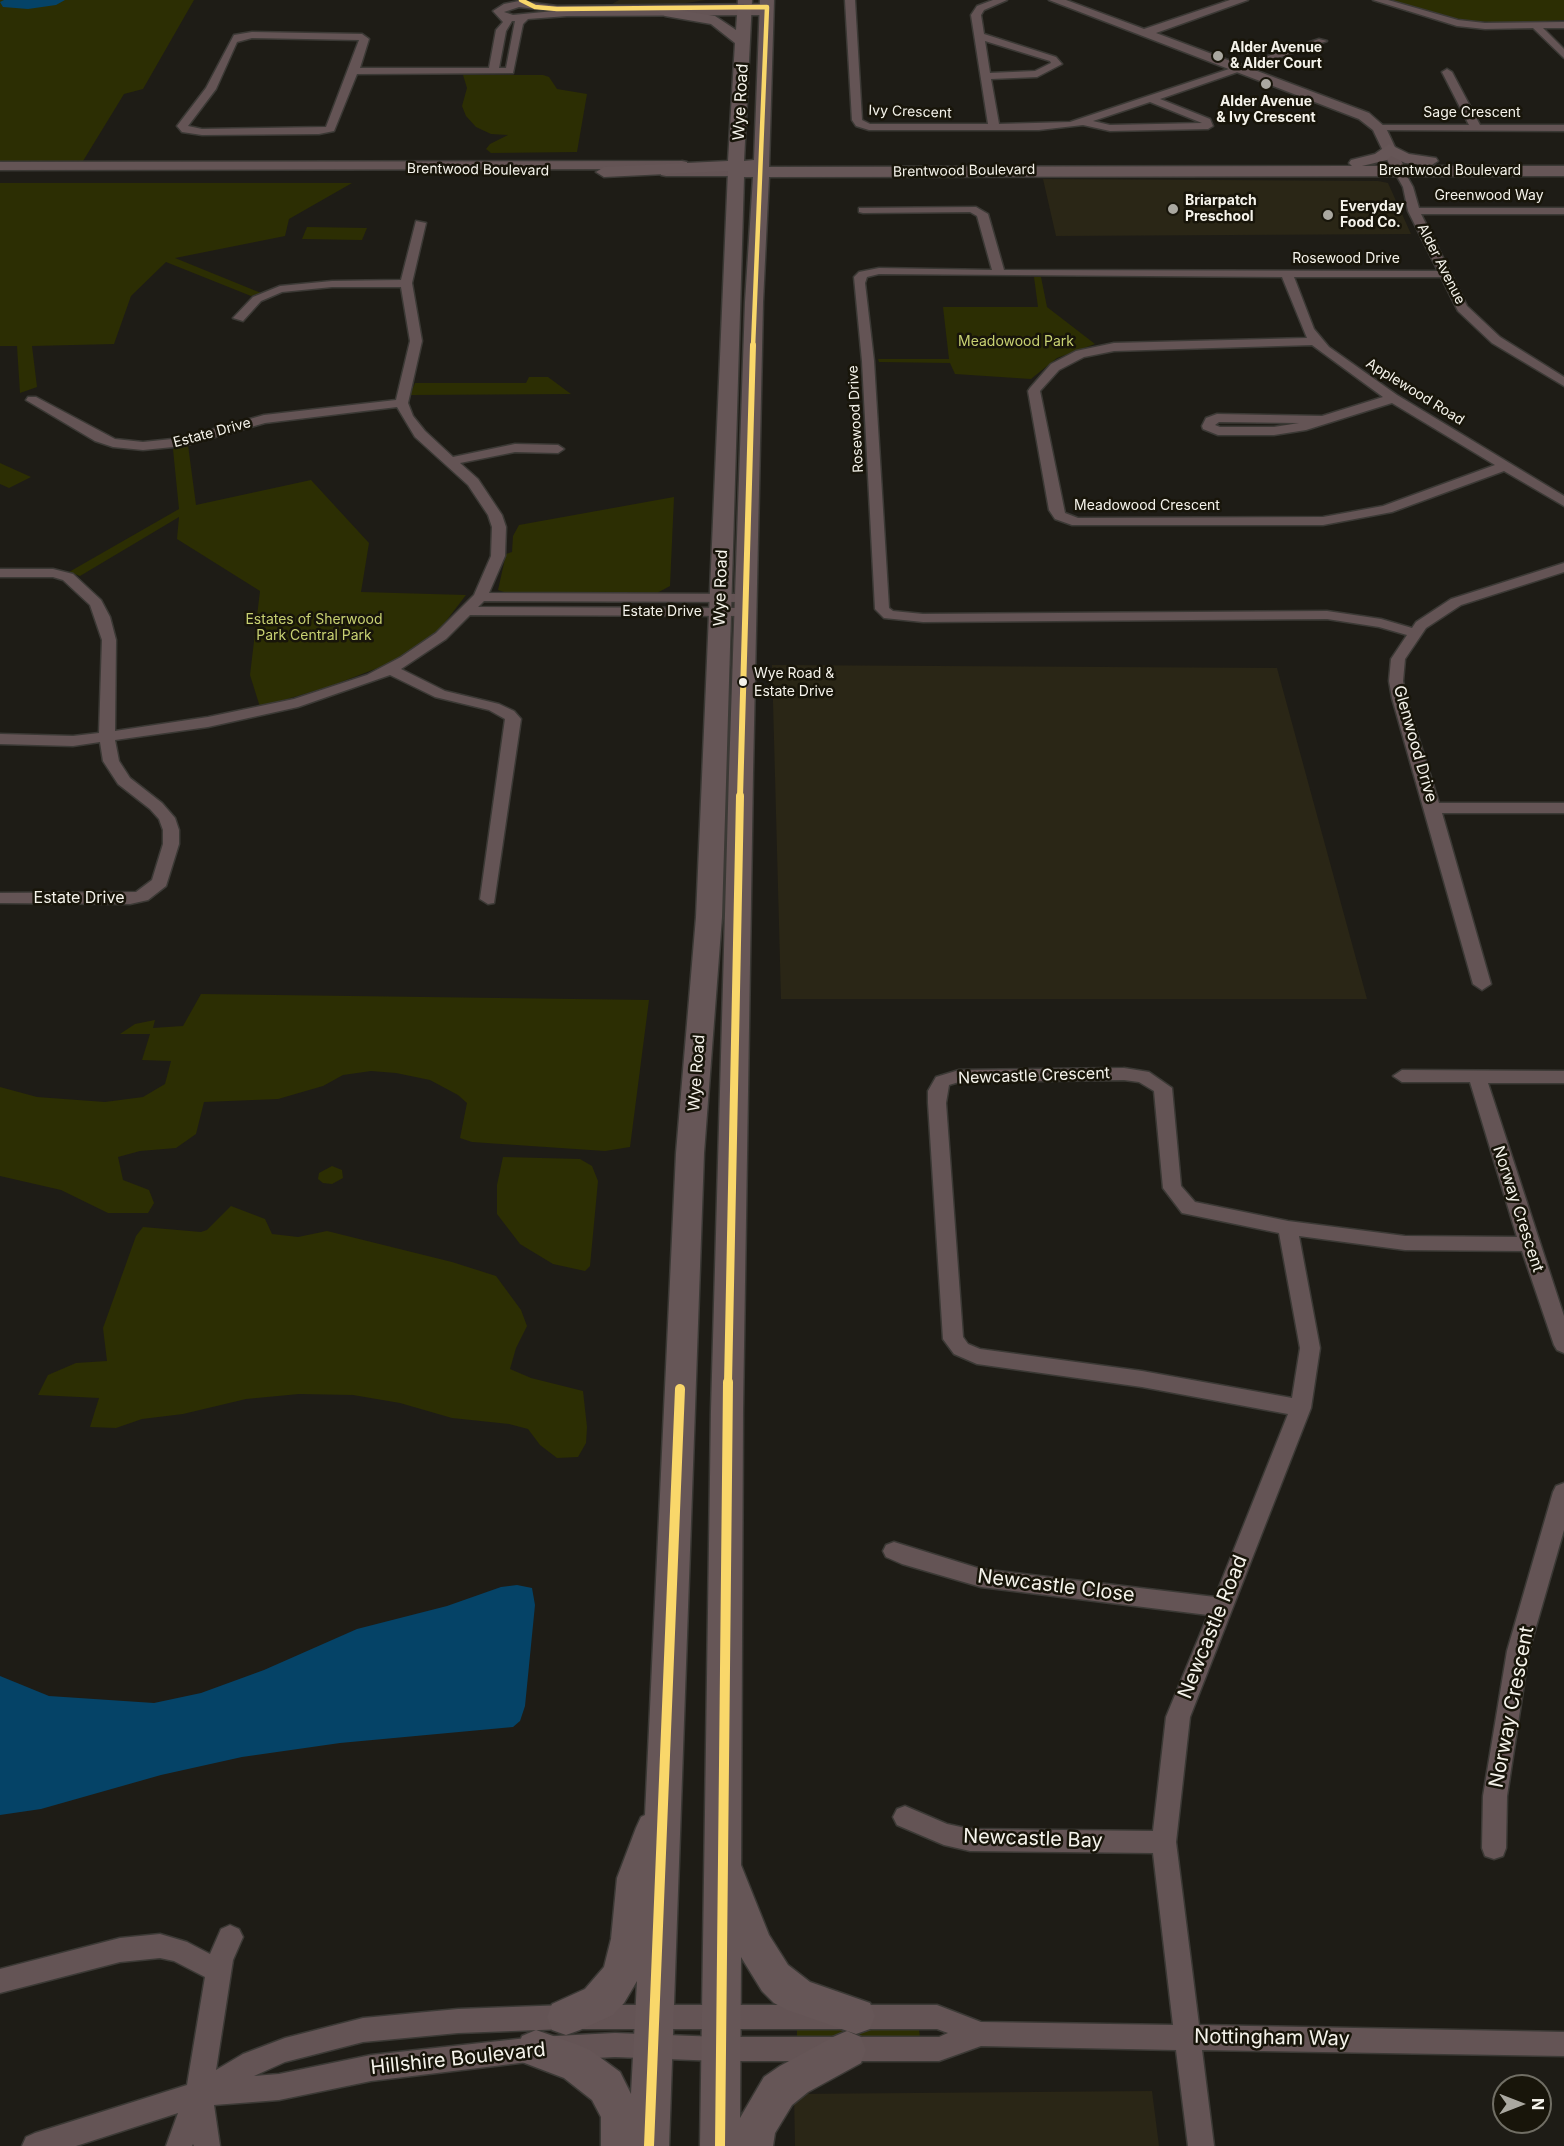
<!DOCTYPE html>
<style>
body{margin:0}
#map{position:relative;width:1564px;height:2146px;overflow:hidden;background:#1e1c16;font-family:Inter,sans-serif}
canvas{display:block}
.north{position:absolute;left:1492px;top:2074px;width:60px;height:60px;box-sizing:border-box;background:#18150a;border:2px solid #706e64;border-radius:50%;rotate:90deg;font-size:16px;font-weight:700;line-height:24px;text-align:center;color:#f5f3eb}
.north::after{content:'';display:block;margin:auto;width:21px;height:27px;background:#aaa8a0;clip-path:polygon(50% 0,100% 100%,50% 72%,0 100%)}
</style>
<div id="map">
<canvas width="1564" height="2146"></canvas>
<div class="north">N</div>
</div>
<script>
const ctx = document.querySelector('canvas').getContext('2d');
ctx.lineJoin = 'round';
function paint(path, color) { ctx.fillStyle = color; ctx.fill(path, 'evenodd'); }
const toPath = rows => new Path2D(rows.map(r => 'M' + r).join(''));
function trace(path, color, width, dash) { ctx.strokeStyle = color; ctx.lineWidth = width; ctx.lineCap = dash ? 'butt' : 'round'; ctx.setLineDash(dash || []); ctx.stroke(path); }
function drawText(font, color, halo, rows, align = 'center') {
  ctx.font = font + ' Inter,sans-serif'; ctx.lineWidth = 5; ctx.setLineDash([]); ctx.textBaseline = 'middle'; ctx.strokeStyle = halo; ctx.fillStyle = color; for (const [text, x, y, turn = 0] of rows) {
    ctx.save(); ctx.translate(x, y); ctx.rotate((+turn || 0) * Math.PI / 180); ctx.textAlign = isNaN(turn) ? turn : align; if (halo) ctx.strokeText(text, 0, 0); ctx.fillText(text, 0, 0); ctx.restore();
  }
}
paint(toPath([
 [619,0,706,0,680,4,612,4],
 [1043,179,1378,181,1388,183,1411,234,1056,236],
 [772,665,1277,668,1367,999,781,999],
 [1152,2091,1159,2146,795,2146,794,2094]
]), '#2a2616');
paint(toPath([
 [0,0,194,0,143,89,124,94,83,161,0,162],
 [1391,0,1564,0,1564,20,1510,23,1472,21,1438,16],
 [463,75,543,75,549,77,557,89,587,94,577,152,491,153,486,149,490,144,508,135,491,134,476,127,466,116,462,106,467,88],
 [0,183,352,183,289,219,285,236,175,258,261,293,251,296,166,262,131,296,114,344,32,346,37,387,20,393,17,346,0,346],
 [307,227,367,228,362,240,302,239],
 [1034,277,1041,277,1047,307,1095,344,1057,358,1031,379,955,374,950,363,879,362,878,359,949,359,943,307,1038,307],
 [529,377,548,377,571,394,410,395,415,383,526,383],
 [188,445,196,505,311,480,369,543,361,592,466,595,440,629,391,663,328,687,260,707,250,675,260,591,177,539,179,517,80,576,69,572,179,509,173,449],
 [0,463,31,477,9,488,0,484],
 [674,497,670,586,657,593,635,595,513,595,498,590,506,554,512,552,513,536,519,525],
 [201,994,649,1000,630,1147,605,1151,472,1142,460,1138,467,1103,458,1095,430,1080,396,1073,371,1071,343,1075,323,1086,278,1099,204,1102,196,1134,176,1148,140,1151,118,1157,123,1180,149,1190,154,1203,148,1213,108,1213,61,1190,0,1176,0,1087,37,1097,105,1102,143,1097,165,1084,171,1061,142,1060,150,1034,120,1034,135,1024,155,1020,153,1028,183,1026],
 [503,1157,580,1159,592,1166,598,1181,590,1266,585,1271,553,1264,520,1244,497,1214,497,1185],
 [332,1166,342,1170,343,1178,332,1184,323,1183,318,1179,319,1173],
 [231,1206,265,1219,272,1234,298,1237,327,1231,452,1262,496,1276,521,1310,527,1326,516,1348,510,1369,531,1378,583,1391,587,1427,586,1443,578,1457,557,1458,540,1445,528,1429,509,1424,452,1418,400,1403,353,1395,299,1394,246,1399,183,1414,142,1419,116,1428,90,1427,99,1398,38,1395,48,1375,76,1363,107,1361,103,1328,136,1236,143,1227,201,1232,207,1230],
 [797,2029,919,2029,920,2038,797,2038]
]), '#2c2e03');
paint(toPath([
 [4,0,65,0,56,5,28,9,3,7,0,2],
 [517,1585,532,1588,535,1605,525,1706,520,1721,513,1727,340,1743,242,1757,161,1775,41,1809,0,1815,0,1676,49,1696,154,1703,201,1693,264,1670,357,1629,447,1606,501,1587]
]), '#054367');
const minor = toPath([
 [845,0,855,0,862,120,870,124,988,124,971,15,977,6,993,0,1007,0,984,10,981,15,984,34,1056,57,1062,64,1037,77,991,79,999,124,1070,122,1319,39,1327,41,1160,99,1210,119,1213,126,1208,129,1110,131,1083,125,1039,130,869,130,856,126,852,120,845,0],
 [985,41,1050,61,1051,63,1035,71,990,73,985,41],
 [1150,102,1202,123,1110,125,1093,121,1150,102],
 [1373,0,1388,0,1458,20,1485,23,1564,22,1564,28,1543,28,1564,49,1564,58,1533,28,1485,29,1457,26,1373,0],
 [519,1,557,6,767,4,772,7,768,9,772,12,767,15,567,16,528,19,523,24,513,73,357,74,334,131,319,134,202,135,182,132,177,126,206,88,234,35,252,32,362,34,369,39,360,68,489,68,496,30,503,22,493,11,504,4,519,1],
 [519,7,554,11,513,15,504,12,519,7],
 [512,21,515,21,506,68,499,68,506,31,512,21],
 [252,38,359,40,326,127,202,129,188,126,216,89,237,42,252,38],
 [1447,69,1452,72,1480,125,1564,125,1564,131,1375,130,1374,128,1379,125,1469,125,1442,72,1447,69],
 [1395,169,1404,171,1413,187,1419,208,1564,208,1564,214,1421,214,1467,306,1500,337,1564,377,1564,386,1492,343,1458,311,1441,277,1294,277,1314,329,1329,347,1397,395,1564,496,1564,506,1504,471,1392,512,1323,525,1072,525,1055,519,1049,510,1028,391,1030,388,1051,364,1076,351,1114,343,1307,338,1282,277,879,274,867,277,865,283,874,361,889,608,893,611,923,614,1327,611,1381,619,1412,628,1416,622,1451,599,1564,563,1564,572,1461,605,1426,628,1405,659,1403,681,1406,698,1439,803,1564,803,1564,813,1442,813,1491,984,1482,990,1473,984,1392,698,1389,681,1391,659,1407,635,1379,627,1327,619,923,622,884,618,875,609,862,361,854,277,859,272,879,268,992,270,977,216,970,212,863,213,859,212,859,208,976,207,988,214,1004,270,1438,271,1408,211,1403,187,1394,171,1395,169],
 [1312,345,1383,397,1322,416,1217,414,1206,418,1202,426,1203,429,1218,435,1274,435,1306,430,1392,403,1495,465,1383,506,1323,517,1078,518,1065,513,1040,391,1059,370,1084,357,1114,351,1312,345],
 [1219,422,1299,423,1274,427,1220,427,1215,425,1219,422],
 [416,221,426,223,412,283,422,341,408,403,413,416,425,431,453,457,515,444,558,445,564,449,558,453,515,452,460,463,478,479,502,515,506,527,505,556,489,593,746,594,753,598,746,602,484,601,478,607,746,608,753,612,746,616,470,615,446,639,401,669,445,691,499,704,514,711,521,719,494,903,488,904,480,899,505,719,489,710,435,697,390,675,298,707,208,727,115,740,119,761,130,778,162,803,175,818,179,830,179,844,166,886,148,900,130,904,0,903,0,893,136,892,152,880,163,844,163,830,159,819,150,809,118,784,103,761,100,742,73,746,0,744,0,734,73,736,99,733,102,640,90,605,63,580,53,577,0,577,0,569,53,569,73,574,101,600,110,617,116,640,115,731,208,717,294,699,367,675,401,657,436,633,474,595,491,556,492,527,488,515,468,485,415,437,397,407,265,423,183,446,143,450,113,447,95,441,26,400,28,397,36,397,115,439,143,442,182,438,264,415,396,400,410,341,401,287,332,287,282,292,261,301,243,321,233,318,253,297,280,286,332,281,401,280,416,221],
 [1124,1068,1149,1072,1172,1088,1181,1186,1195,1202,1288,1221,1405,1236,1517,1237,1470,1082,1402,1082,1393,1076,1402,1070,1564,1071,1564,1083,1488,1083,1564,1316,1564,1353,1557,1350,1554,1345,1522,1251,1405,1250,1299,1236,1320,1348,1311,1408,1190,1717,1176,1842,1199,2025,1564,2032,1564,2056,1202,2050,1214,2146,1188,2146,1176,2050,981,2046,939,2061,719,2061,615,2057,536,2061,371,2081,279,2100,214,2105,220,2146,194,2146,193,2144,192,2146,166,2146,178,2113,76,2146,22,2146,26,2137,35,2133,187,2085,205,1977,174,1961,160,1958,120,1962,0,1993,0,1969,120,1938,160,1934,187,1942,210,1954,221,1929,230,1925,239,1929,243,1937,233,1960,216,2070,243,2054,285,2038,363,2018,458,2009,566,2005,937,2005,981,2022,1173,2025,1153,1853,970,1851,944,1845,897,1825,893,1817,897,1809,905,1806,947,1824,970,1829,1153,1831,1166,1717,1208,1615,981,1587,902,1564,886,1557,883,1551,886,1545,894,1542,981,1569,1215,1597,1288,1414,1142,1387,977,1364,954,1354,943,1339,928,1103,928,1091,936,1077,959,1070,1124,1068],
 [1124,1080,1139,1082,1154,1091,1163,1188,1182,1213,1279,1233,1300,1348,1292,1398,1142,1371,980,1349,968,1344,963,1337,946,1103,949,1085,959,1082,1124,1080],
 [566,2029,937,2029,948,2033,939,2037,719,2037,615,2033,536,2037,371,2055,279,2074,254,2076,285,2062,363,2042,458,2033,566,2029],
 [1564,1483,1564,1530,1529,1651,1507,1796,1506,1848,1503,1856,1494,1859,1485,1856,1482,1848,1483,1796,1507,1651,1553,1492,1556,1486,1564,1483]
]);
const tertiary = toPath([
 [1049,0,1066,0,1144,29,1230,0,1248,0,1156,33,1369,113,1386,128,1406,171,1399,175,1394,174,1373,130,1359,119,1049,0],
 [682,161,687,162,687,168,737,168,744,172,737,176,666,176,661,175,661,169,0,170,0,162,682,161]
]);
const secondary = toPath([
 [738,0,752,0,744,161,754,160,760,0,774,0,769,167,1352,166,1349,163,1351,160,1375,154,1389,144,1409,154,1436,158,1438,161,1430,166,1405,163,1391,156,1387,160,1362,166,1564,166,1564,176,769,177,763,302,753,772,743,1410,741,1865,769,1935,788,1965,810,1982,870,2003,875,2016,870,2029,856,2034,787,2010,774,2003,762,1991,741,1957,740,2118,764,2077,780,2066,833,2037,847,2031,861,2037,866,2050,861,2063,808,2092,792,2105,775,2133,773,2146,700,2146,711,1410,729,772,745,302,753,177,744,177,722,917,704,1153,669,2146,601,2146,601,2117,592,2100,564,2078,522,2062,517,2049,522,2036,536,2030,576,2044,590,2050,620,2072,631,2094,637,1981,624,2003,613,2015,580,2030,566,2035,552,2030,547,2017,552,2004,585,1989,604,1967,611,1939,617,1878,636,1828,641,1817,645,1815,676,1153,696,917,728,171,604,177,596,172,604,167,728,161,735,43,711,24,665,16,658,12,665,8,715,16,736,30,738,0]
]);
trace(minor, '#3b3935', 3);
trace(tertiary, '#3b3935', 3);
trace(secondary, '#3b3935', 3);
paint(minor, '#645455');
paint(tertiary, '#645455');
paint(secondary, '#665657');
trace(toPath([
 [521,0,535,7,557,9,767,7,753,347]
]), '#f9d76a', 4.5);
trace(toPath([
 [740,797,753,345]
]), '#f9d76a', 6);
trace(toPath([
 [728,1383,740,796]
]), '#f9d76a', 8);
trace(toPath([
 [649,2146,680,1389],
 [720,2146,728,1382]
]), '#f9d76a', 10);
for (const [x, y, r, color] of [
 [1218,56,6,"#aaa8a0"],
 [1266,84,6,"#aaa8a0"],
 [1173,209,6,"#aaa8a0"],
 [1328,215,6,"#aaa8a0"],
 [743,682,5,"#f5f3eb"]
]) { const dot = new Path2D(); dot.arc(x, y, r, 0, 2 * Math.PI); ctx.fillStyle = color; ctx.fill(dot); trace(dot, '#18150a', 2); }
drawText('bold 14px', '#f5f3eb', '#18150a', [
 ["Alder Avenue",1230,48],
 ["& Alder Court",1230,64],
 ["Alder Avenue",1266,102,"center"],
 ["& Ivy Crescent",1266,118,"center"],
 ["Briarpatch",1185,201],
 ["Preschool",1185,217],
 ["Everyday",1340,207],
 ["Food Co.",1340,223]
], 'left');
drawText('14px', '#f5f3eb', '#18150a', [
 ["Ivy Crescent",910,112,2],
 ["Sage Crescent",1472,113],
 ["Brentwood Boulevard",478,170,1],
 ["Brentwood Boulevard",964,171,-1],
 ["Brentwood Boulevard",1450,171],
 ["Greenwood Way",1489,196],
 ["Rosewood Drive",1346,259],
 ["Alder Avenue",1441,264,63],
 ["Applewood Road",1415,392,32],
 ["Rosewood Drive",856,419,-93],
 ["Estate Drive",212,433,-15],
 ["Meadowood Crescent",1147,506],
 ["Estate Drive",662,612]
]);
drawText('14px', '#c8d172', '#18150a', [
 ["Meadowood Park",1016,342],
 ["Estates of Sherwood",314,620],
 ["Park Central Park",314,636]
]);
drawText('14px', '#f5f3eb', '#18150a', [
 ["Wye Road &",754,674],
 ["Estate Drive",754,692]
], 'left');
drawText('16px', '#f5f3eb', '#18150a', [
 ["Wye Road",741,102,-87],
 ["Wye Road",721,588,-88],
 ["Glenwood Drive",1415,744,74],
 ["Estate Drive",79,898],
 ["Wye Road",697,1073,-86],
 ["Newcastle Crescent",1034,1076,-2],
 ["Norway Crescent",1518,1209,72]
]);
drawText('20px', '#f5f3eb', '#18150a', [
 ["Newcastle Close",1056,1586,7],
 ["Newcastle Road",1213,1627,-68],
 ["Norway Crescent",1512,1707,-79],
 ["Newcastle Bay",1033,1839,2],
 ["Nottingham Way",1272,2038,1],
 ["Hillshire Boulevard",458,2059,-6]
]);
</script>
